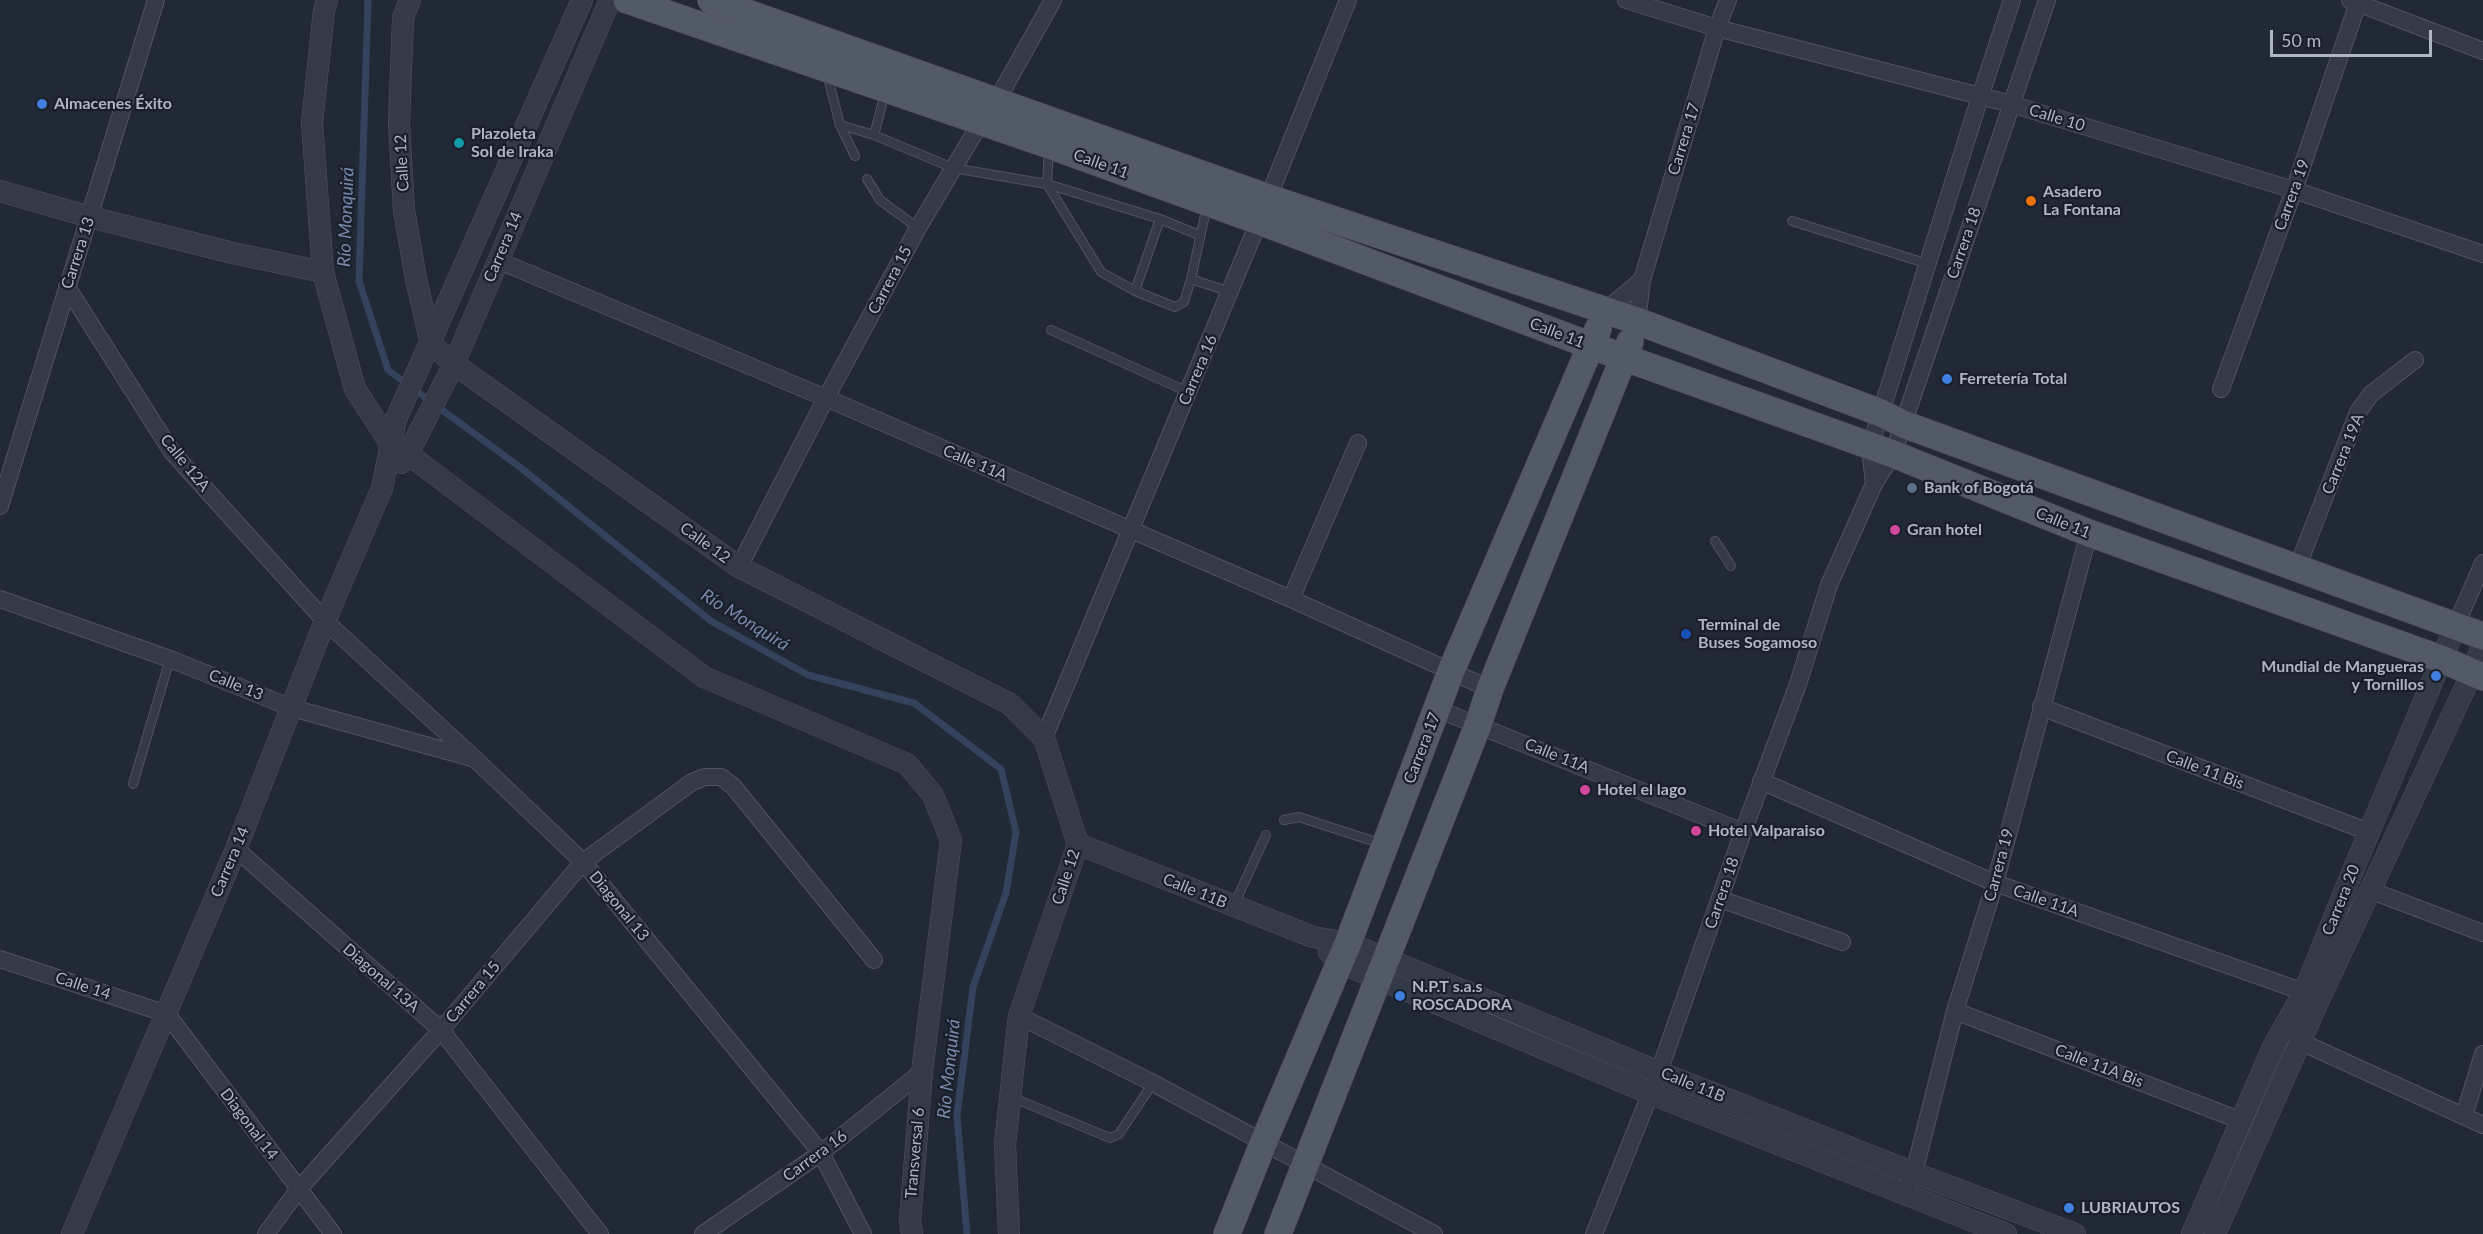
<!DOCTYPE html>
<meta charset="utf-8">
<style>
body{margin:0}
#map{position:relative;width:2483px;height:1234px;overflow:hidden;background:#212836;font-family:Lato,sans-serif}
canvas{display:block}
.scale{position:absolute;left:2270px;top:30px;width:162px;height:27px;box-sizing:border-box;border:3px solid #aeb5c4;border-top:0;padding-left:8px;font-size:18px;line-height:21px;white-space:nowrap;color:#aeb5c4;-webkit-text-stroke:4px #1a1f2b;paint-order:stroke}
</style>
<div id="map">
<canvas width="2483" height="1234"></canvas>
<div class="scale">50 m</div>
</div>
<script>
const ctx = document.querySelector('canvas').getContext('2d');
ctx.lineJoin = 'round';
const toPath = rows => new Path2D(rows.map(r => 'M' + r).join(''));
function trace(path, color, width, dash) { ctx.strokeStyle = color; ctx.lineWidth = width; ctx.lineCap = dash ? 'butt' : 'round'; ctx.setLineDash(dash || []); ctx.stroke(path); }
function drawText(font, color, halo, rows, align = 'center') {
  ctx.font = font + ' Lato,sans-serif'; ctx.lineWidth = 4.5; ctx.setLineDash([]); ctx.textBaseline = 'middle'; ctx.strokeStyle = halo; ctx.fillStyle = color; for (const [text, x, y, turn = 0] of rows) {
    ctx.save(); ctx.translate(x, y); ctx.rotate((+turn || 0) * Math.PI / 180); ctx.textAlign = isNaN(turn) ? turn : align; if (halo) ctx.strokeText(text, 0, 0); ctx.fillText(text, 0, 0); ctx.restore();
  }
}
trace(toPath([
 [368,0,359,281,388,370,521,468,711,621,808,675,914,703,1001,769,1016,832,1006,893,973,987,957,1116,967,1234]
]), '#35425d', 7);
const service = toPath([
 [827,74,840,125,855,156],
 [885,93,874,135,953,168,1047,184,1160,219,1199,235],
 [840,125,874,135],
 [1049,150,1047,184,1101,272,1135,291,1175,307,1184,302,1191,279],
 [867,179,880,200,918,228],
 [1207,206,1191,279,1230,292],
 [1792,221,1928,264],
 [1135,291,1160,219],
 [1051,330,1188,392],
 [1715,541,1731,566],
 [133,784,170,659],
 [1284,820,1299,817,1382,844],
 [1234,905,1266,835],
 [1011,1097,1110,1138,1119,1134,1153,1083]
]);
const minor = toPath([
 [1626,0,1717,28,2011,104,2294,190,2483,254],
 [2350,0,2483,51],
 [497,260,826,398,1291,599,1490,689],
 [67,287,172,452,325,621,475,759,583,862,821,1153,863,1234],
 [1605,311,1642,280],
 [1637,321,1642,280,1717,28,1728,0],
 [2221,389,2294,190,2359,0],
 [1874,484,1870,447,1980,97,2012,0],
 [0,506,156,0],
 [739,567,826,398,918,228,981,122,996,102,1053,0],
 [2297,568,2358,412,2371,394,2415,360],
 [0,599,170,659,292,708,472,758],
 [1291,599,1358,443],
 [2456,625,2483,563],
 [2041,707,2369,832],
 [1437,709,1743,832],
 [1044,738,1259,221,1348,0],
 [1761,781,1995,883,2304,992],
 [236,849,441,1030,600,1234],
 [2372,891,2483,933],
 [1720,899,1842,942],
 [0,959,167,1014,333,1234],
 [1955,1011,2242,1121],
 [1019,1016,1153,1083,1434,1234],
 [2301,1042,2483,1125],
 [2464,1116,2483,1054],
 [1903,1194,1914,1173,1955,1011,1995,883,2089,533],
 [266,1234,298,1190,441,1030,583,862,692,782,705,777,721,777,733,786,874,960],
 [703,1234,821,1153,922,1072],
 [1594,1234,1659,1072,1743,832,1798,684,1829,585,1874,484,1893,454,2047,0]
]);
const tertiary = toPath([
 [327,0,324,10,312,123,323,272,355,389,390,443,408,454,704,677,907,764,933,795,951,840,922,1072,912,1195,910,1220,912,1234],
 [410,0,403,18,399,123,404,210,416,279,431,344,454,364,739,567,1010,704,1044,738,1078,844,1019,1016,1005,1144,1009,1234],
 [0,191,90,217,233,253,323,272],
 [401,463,408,454,454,364,610,0],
 [1078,844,1313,937,1348,943,1659,1072,1914,1173,2075,1234],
 [1329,952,1339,962,1649,1093,2006,1234],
 [72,1234,236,849,325,621,382,488,396,419,582,0],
 [2192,1234,2274,1045,2304,992,2349,880,2456,625],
 [2215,1234,2317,1004,2472,673,2483,643]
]);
const primary = toPath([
 [627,0,1049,145,1259,221,1592,346,1893,454,2089,533,2441,659,2483,677],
 [711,0,1269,198,1637,321,1881,413,1903,424,2483,636],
 [1227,1234,1264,1141,1348,943,1451,671,1598,329],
 [1278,1234,1478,725,1490,689,1630,342]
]);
trace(service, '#4e5562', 10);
trace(minor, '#4e5562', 18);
trace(tertiary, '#4e5562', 22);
trace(primary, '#3d4351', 28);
trace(service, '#343a47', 8);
trace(minor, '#343a47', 16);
trace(tertiary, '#343a47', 21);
trace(primary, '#525967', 27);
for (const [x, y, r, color] of [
 [42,104,6,"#3f7fe0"],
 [459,143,6,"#0f9aa8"],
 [2031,201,6,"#e8710a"],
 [1947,379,6,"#3f7fe0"],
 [1912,488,6,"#5c6f8a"],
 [1895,530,6,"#d1479c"],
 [1686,634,6,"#1a4fb4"],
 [2436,676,6,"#3f7fe0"],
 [1585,790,6,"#d1479c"],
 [1696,831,6,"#d1479c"],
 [1400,996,6,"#3f7fe0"],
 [2069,1208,6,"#3f7fe0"]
]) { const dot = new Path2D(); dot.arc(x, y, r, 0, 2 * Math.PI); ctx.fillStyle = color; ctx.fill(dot); trace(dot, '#1a1f2b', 2); }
drawText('bold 16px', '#aeb5c4', '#1a1f2b', [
 ["Almacenes Éxito",54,104],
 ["Plazoleta",471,134],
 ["Sol de Iraka",471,152],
 ["Asadero",2043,192],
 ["La Fontana",2043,210],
 ["Ferretería Total",1959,379],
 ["Bank of Bogotá",1924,488],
 ["Gran hotel",1907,530],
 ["Terminal de",1698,625],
 ["Buses Sogamoso",1698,643],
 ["Mundial de Mangueras",2424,667,"right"],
 ["y Tornillos",2424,685,"right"],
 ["Hotel el lago",1597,790],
 ["Hotel Valparaiso",1708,831],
 ["N.P.T s.a.s",1412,987],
 ["ROSCADORA",1412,1005],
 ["LUBRIAUTOS",2081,1208]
], 'left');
drawText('16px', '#aeb5c4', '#1a1f2b', [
 ["Calle 10",2057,118,17],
 ["Carrera 17",1684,139,-73],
 ["Calle 12",402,163,-93],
 ["Calle 11",1101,164,20],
 ["Carrera 19",2292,195,-70],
 ["Carrera 18",1964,243,-71],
 ["Carrera 14",503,247,-67],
 ["Carrera 13",78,253,-72],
 ["Carrera 15",890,280,-62],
 ["Calle 11",1557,333,21],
 ["Carrera 16",1198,370,-67],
 ["Carrera 19A",2343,454,-68],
 ["Calle 12A",185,463,51],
 ["Calle 11A",975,463,23],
 ["Calle 11",2063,523,22],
 ["Calle 12",705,543,36],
 ["Calle 13",236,685,22],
 ["Carrera 17",1422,748,-69],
 ["Calle 11A",1557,756,22],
 ["Calle 11 Bis",2205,770,21],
 ["Carrera 14",230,862,-67],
 ["Carrera 19",1999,865,-75],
 ["Calle 12",1066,877,-72],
 ["Calle 11B",1195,891,22],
 ["Carrera 18",1722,893,-71],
 ["Carrera 20",2341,900,-68],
 ["Calle 11A",2046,901,19],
 ["Diagonal 13",619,906,51],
 ["Diagonal 13A",381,978,41],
 ["Calle 14",83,986,18],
 ["Carrera 15",473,992,-50],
 ["Calle 11A Bis",2099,1066,21],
 ["Calle 11B",1693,1085,22],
 ["Diagonal 14",249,1124,53],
 ["Transversal 6",915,1153,-85],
 ["Carrera 16",815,1156,-36]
]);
drawText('italic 18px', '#7789ab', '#1a1f2b', [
 ["Río Monquirá",346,217,-88],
 ["Río Monquirá",745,620,32],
 ["Río Monquirá",949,1069,-84]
]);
</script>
